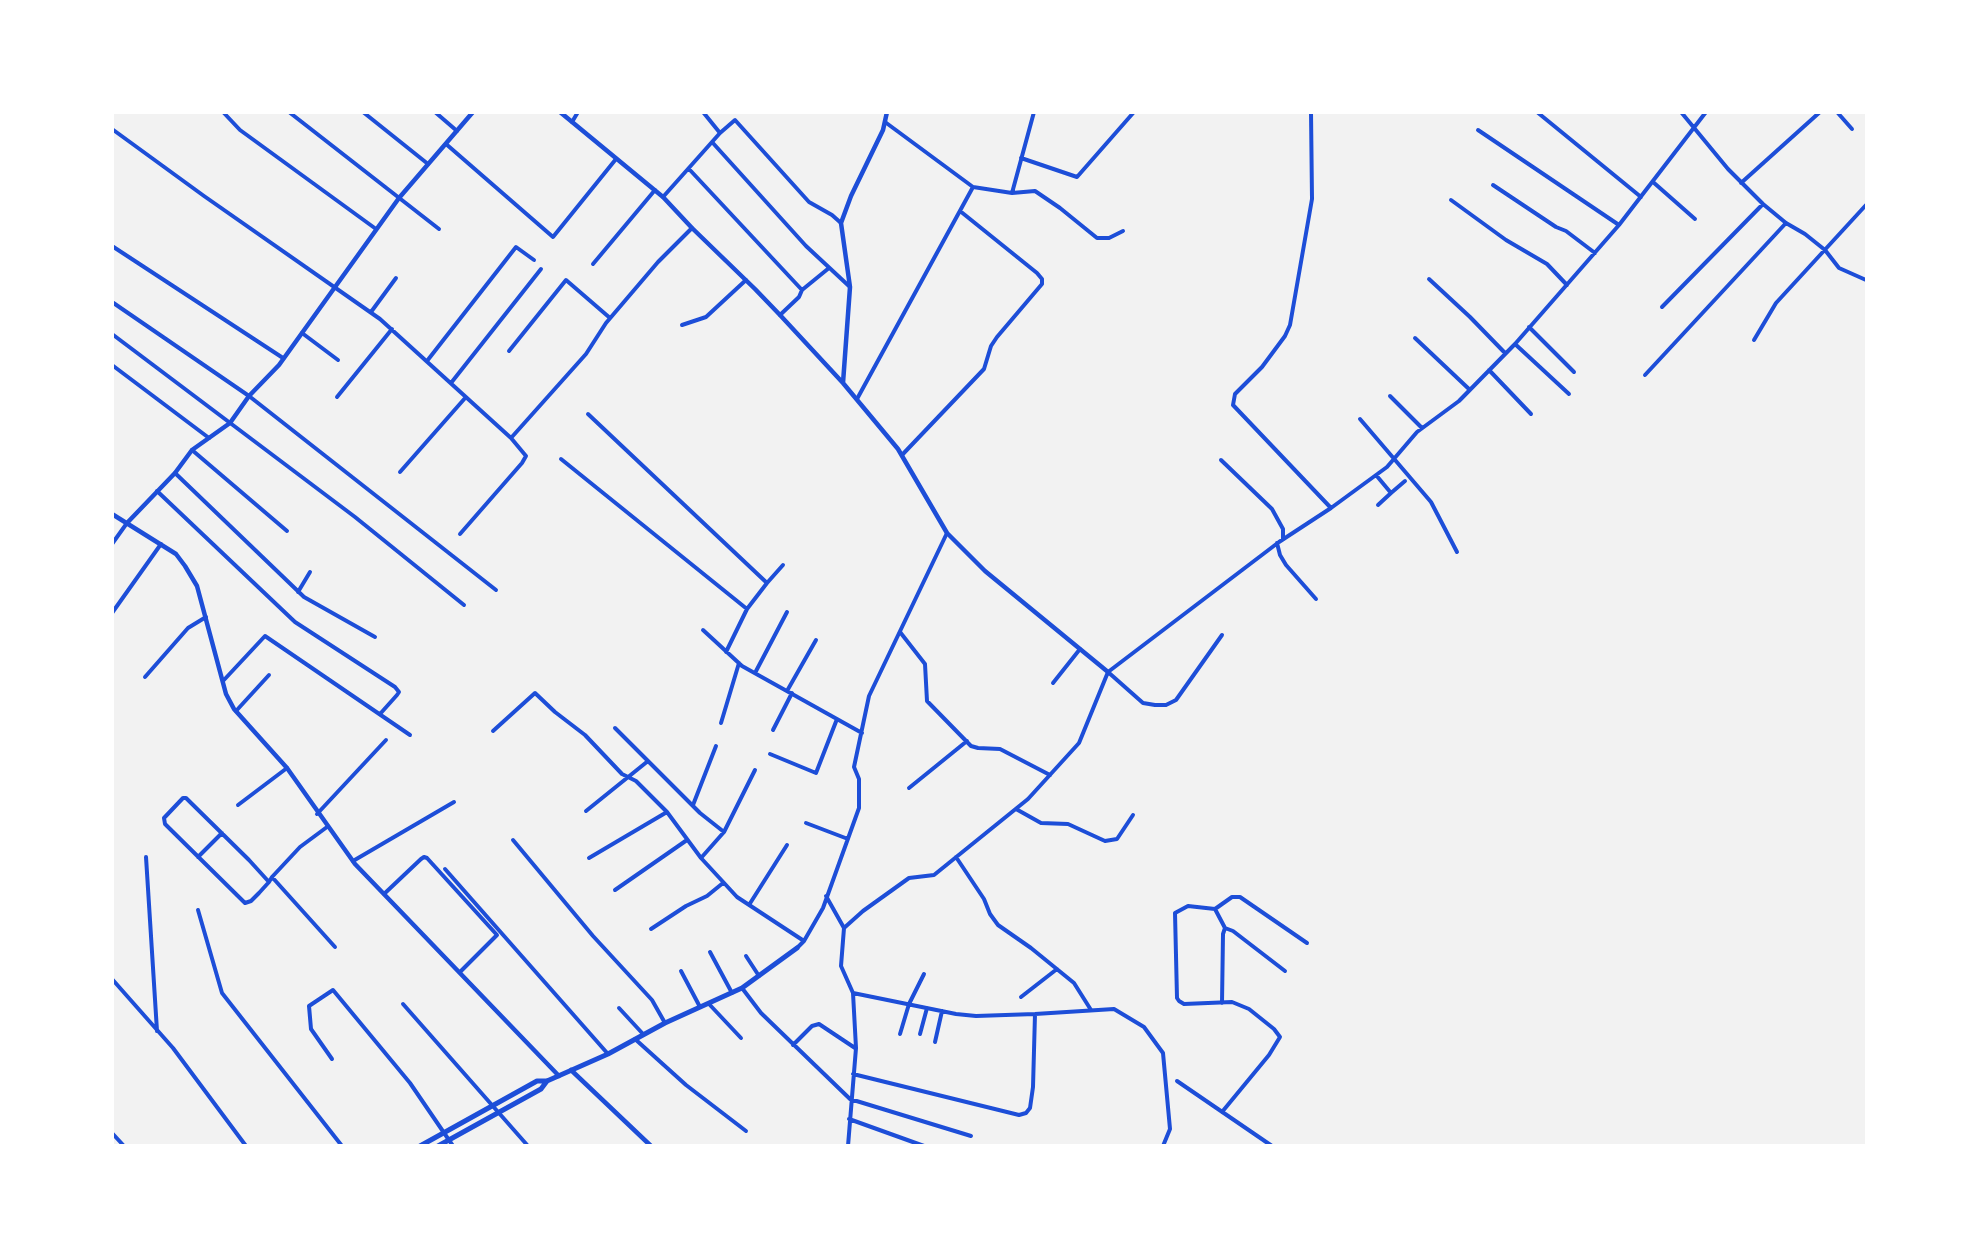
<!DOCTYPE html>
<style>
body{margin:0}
#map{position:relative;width:1979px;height:1258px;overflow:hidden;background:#f2f2f2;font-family:"Exo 2",sans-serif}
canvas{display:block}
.frame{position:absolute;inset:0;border:114px solid #fff;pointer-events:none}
</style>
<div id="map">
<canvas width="1979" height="1258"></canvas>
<div class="frame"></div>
</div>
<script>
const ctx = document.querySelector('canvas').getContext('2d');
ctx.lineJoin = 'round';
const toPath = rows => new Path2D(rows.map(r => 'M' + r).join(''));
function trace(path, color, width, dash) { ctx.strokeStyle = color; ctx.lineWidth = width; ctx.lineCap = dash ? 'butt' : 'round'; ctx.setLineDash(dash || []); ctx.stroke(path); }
trace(toPath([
 [223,112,240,130,376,229],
 [289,112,439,229],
 [363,112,428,164],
 [435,112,457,131],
 [703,112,720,133],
 [1311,112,1312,199,1290,325,1285,336,1262,367,1235,394,1233,405,1331,508],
 [1537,112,1641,197],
 [1681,112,1728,169,1763,204,1786,223,1805,234,1825,250,1839,268,1866,280],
 [1837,112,1852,129],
 [572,122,578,112],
 [885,122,973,187],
 [112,129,204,196,380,319,511,438,526,456,522,463,460,534],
 [1478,130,1619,225],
 [712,142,806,246,850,287],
 [446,144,553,237,616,159],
 [1021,158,1077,177,1134,112],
 [689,169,802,290],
 [1653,182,1695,219],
 [1741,183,1820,112],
 [1493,185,1556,227,1566,231,1595,253],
 [1012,193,1035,191,1060,208,1097,238,1109,238,1123,231],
 [663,197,720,133,735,120,809,202,832,215,841,223],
 [1451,200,1506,240,1547,264,1567,285],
 [112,246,283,358],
 [593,264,655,190],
 [1429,279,1470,317,1505,353],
 [112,302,249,396,496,590],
 [1662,307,1763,204],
 [371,312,396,278],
 [780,315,799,297,802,290,829,268],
 [682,325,706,317,746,280],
 [1529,327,1574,372],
 [302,333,338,360],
 [112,334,355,517,464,605],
 [1415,338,1470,390],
 [1754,340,1776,303,1866,205],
 [1515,344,1569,394],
 [509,351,566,280,610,318],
 [427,361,516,247,534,260],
 [112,365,209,438],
 [1489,370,1531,414],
 [1645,375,1786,223],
 [451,383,541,269],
 [1390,396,1422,428],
 [337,397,392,329],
 [857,399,973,187,1012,193,1034,112],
 [1360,419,1431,502,1457,552],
 [511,438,586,354,606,323,658,262,692,228],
 [192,450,287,531],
 [902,455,984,369,991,346,997,337,1042,284,1042,279,1037,273,960,211],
 [561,459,747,609,767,583,588,414],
 [1221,460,1272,509,1283,529,1283,539],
 [400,472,466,397],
 [175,473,304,597,375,637],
 [1376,475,1391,493,1378,505],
 [157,491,295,622,395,687,399,692,397,695,380,714],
 [1391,493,1405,481],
 [1277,543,1280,555,1286,565,1316,599],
 [112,544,127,523],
 [767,583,783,565],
 [298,592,310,572],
 [112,613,161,544],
 [703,630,742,666,862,733],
 [900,632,925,664,927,701,971,746,978,748,1000,749,1050,775],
 [726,652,747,609],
 [1108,672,1143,703,1155,705,1166,705,1176,700,1222,635],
 [755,673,787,612],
 [145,677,188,628,206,617],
 [223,681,265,636,410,735],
 [1053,683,1080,649],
 [787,691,816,640],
 [236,711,269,675],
 [721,723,739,663],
 [615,728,648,761],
 [773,730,792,693],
 [493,731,535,693,555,712,585,735,622,774,636,781,667,812,701,858,737,897,804,941],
 [770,754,816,773,837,719],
 [909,788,967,741],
 [238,805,287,768],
 [693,805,716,746],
 [1016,809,1041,823,1068,824,1105,841,1117,839,1133,815],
 [586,811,648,761,700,813,724,832,755,770],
 [317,814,386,740],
 [806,823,848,839],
 [327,827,300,847,272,877,335,947],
 [513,840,593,936,652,1000,665,1023],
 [146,857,157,1031],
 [198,857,222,833],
 [956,857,984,899,990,914,998,925,1031,948,1074,983,1091,1010],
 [589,858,667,812],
 [701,858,724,832],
 [353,861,454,802],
 [445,869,608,1054],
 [269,882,249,860,186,798,183,798,164,818,165,824,245,903,251,901,259,893,269,882,272,877],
 [615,890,687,840],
 [384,894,421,859,424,857,427,858,497,935,460,972],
 [826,896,844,928],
 [749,905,787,845],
 [1215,909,1225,928],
 [198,910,222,993,342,1146],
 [651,929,686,906,707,896,723,883],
 [797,948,804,941,823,908,859,808,859,779,854,767,869,696,947,533],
 [710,952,732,993],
 [746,956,759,976],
 [681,971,700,1007],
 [112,979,173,1048,246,1146],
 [742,988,761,1013,850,1099,971,1136],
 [853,993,956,1014,976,1016,1035,1014,1114,1009,1144,1027,1163,1053,1170,1129,1163,1146],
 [1021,997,1057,969],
 [1222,1003,1223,934,1225,928,1233,931,1285,971],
 [403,1004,528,1146],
 [709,1004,741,1038],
 [619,1008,643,1034],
 [900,1034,909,1004,924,974],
 [920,1034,927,1008],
 [635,1039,686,1085,746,1131],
 [935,1042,942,1011],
 [793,1045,812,1026,819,1024,855,1048],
 [332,1059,311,1029,309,1006,333,990,410,1083,453,1146],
 [853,1074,1019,1115,1026,1113,1030,1108,1033,1087,1035,1014],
 [1177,1081,1272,1146],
 [1222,1112,1269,1055,1280,1037,1274,1029,1249,1009,1232,1002,1184,1004,1179,1001,1177,998,1175,913,1188,906,1215,909,1232,897,1240,897,1307,943],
 [849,1119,924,1146],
 [112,1133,124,1146],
 [848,1146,856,1048,853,993,841,966,844,928,863,911,909,878,934,875,1028,799,1079,743,1108,672,1279,542,1331,508,1387,467,1417,432,1459,401,1515,344,1619,225,1706,112]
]), '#1d4ed8', 4);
trace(toPath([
 [560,112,663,197,692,228,755,289,780,315,843,383,898,449,947,533,985,571,1108,672],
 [843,383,850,287,841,223,851,196,883,130,887,112],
 [112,514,176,554,185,566,197,586,226,694,234,709,287,768,355,864,559,1076],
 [127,523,175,473,192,450,230,423,249,396,279,365,399,198,473,112],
 [571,1070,651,1146]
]), '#1d4ed8', 4.5);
trace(toPath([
 [420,1146,537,1081,547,1081,608,1054,665,1023,742,988,797,948],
 [438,1146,541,1089,547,1081]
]), '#1d4ed8', 5);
</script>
